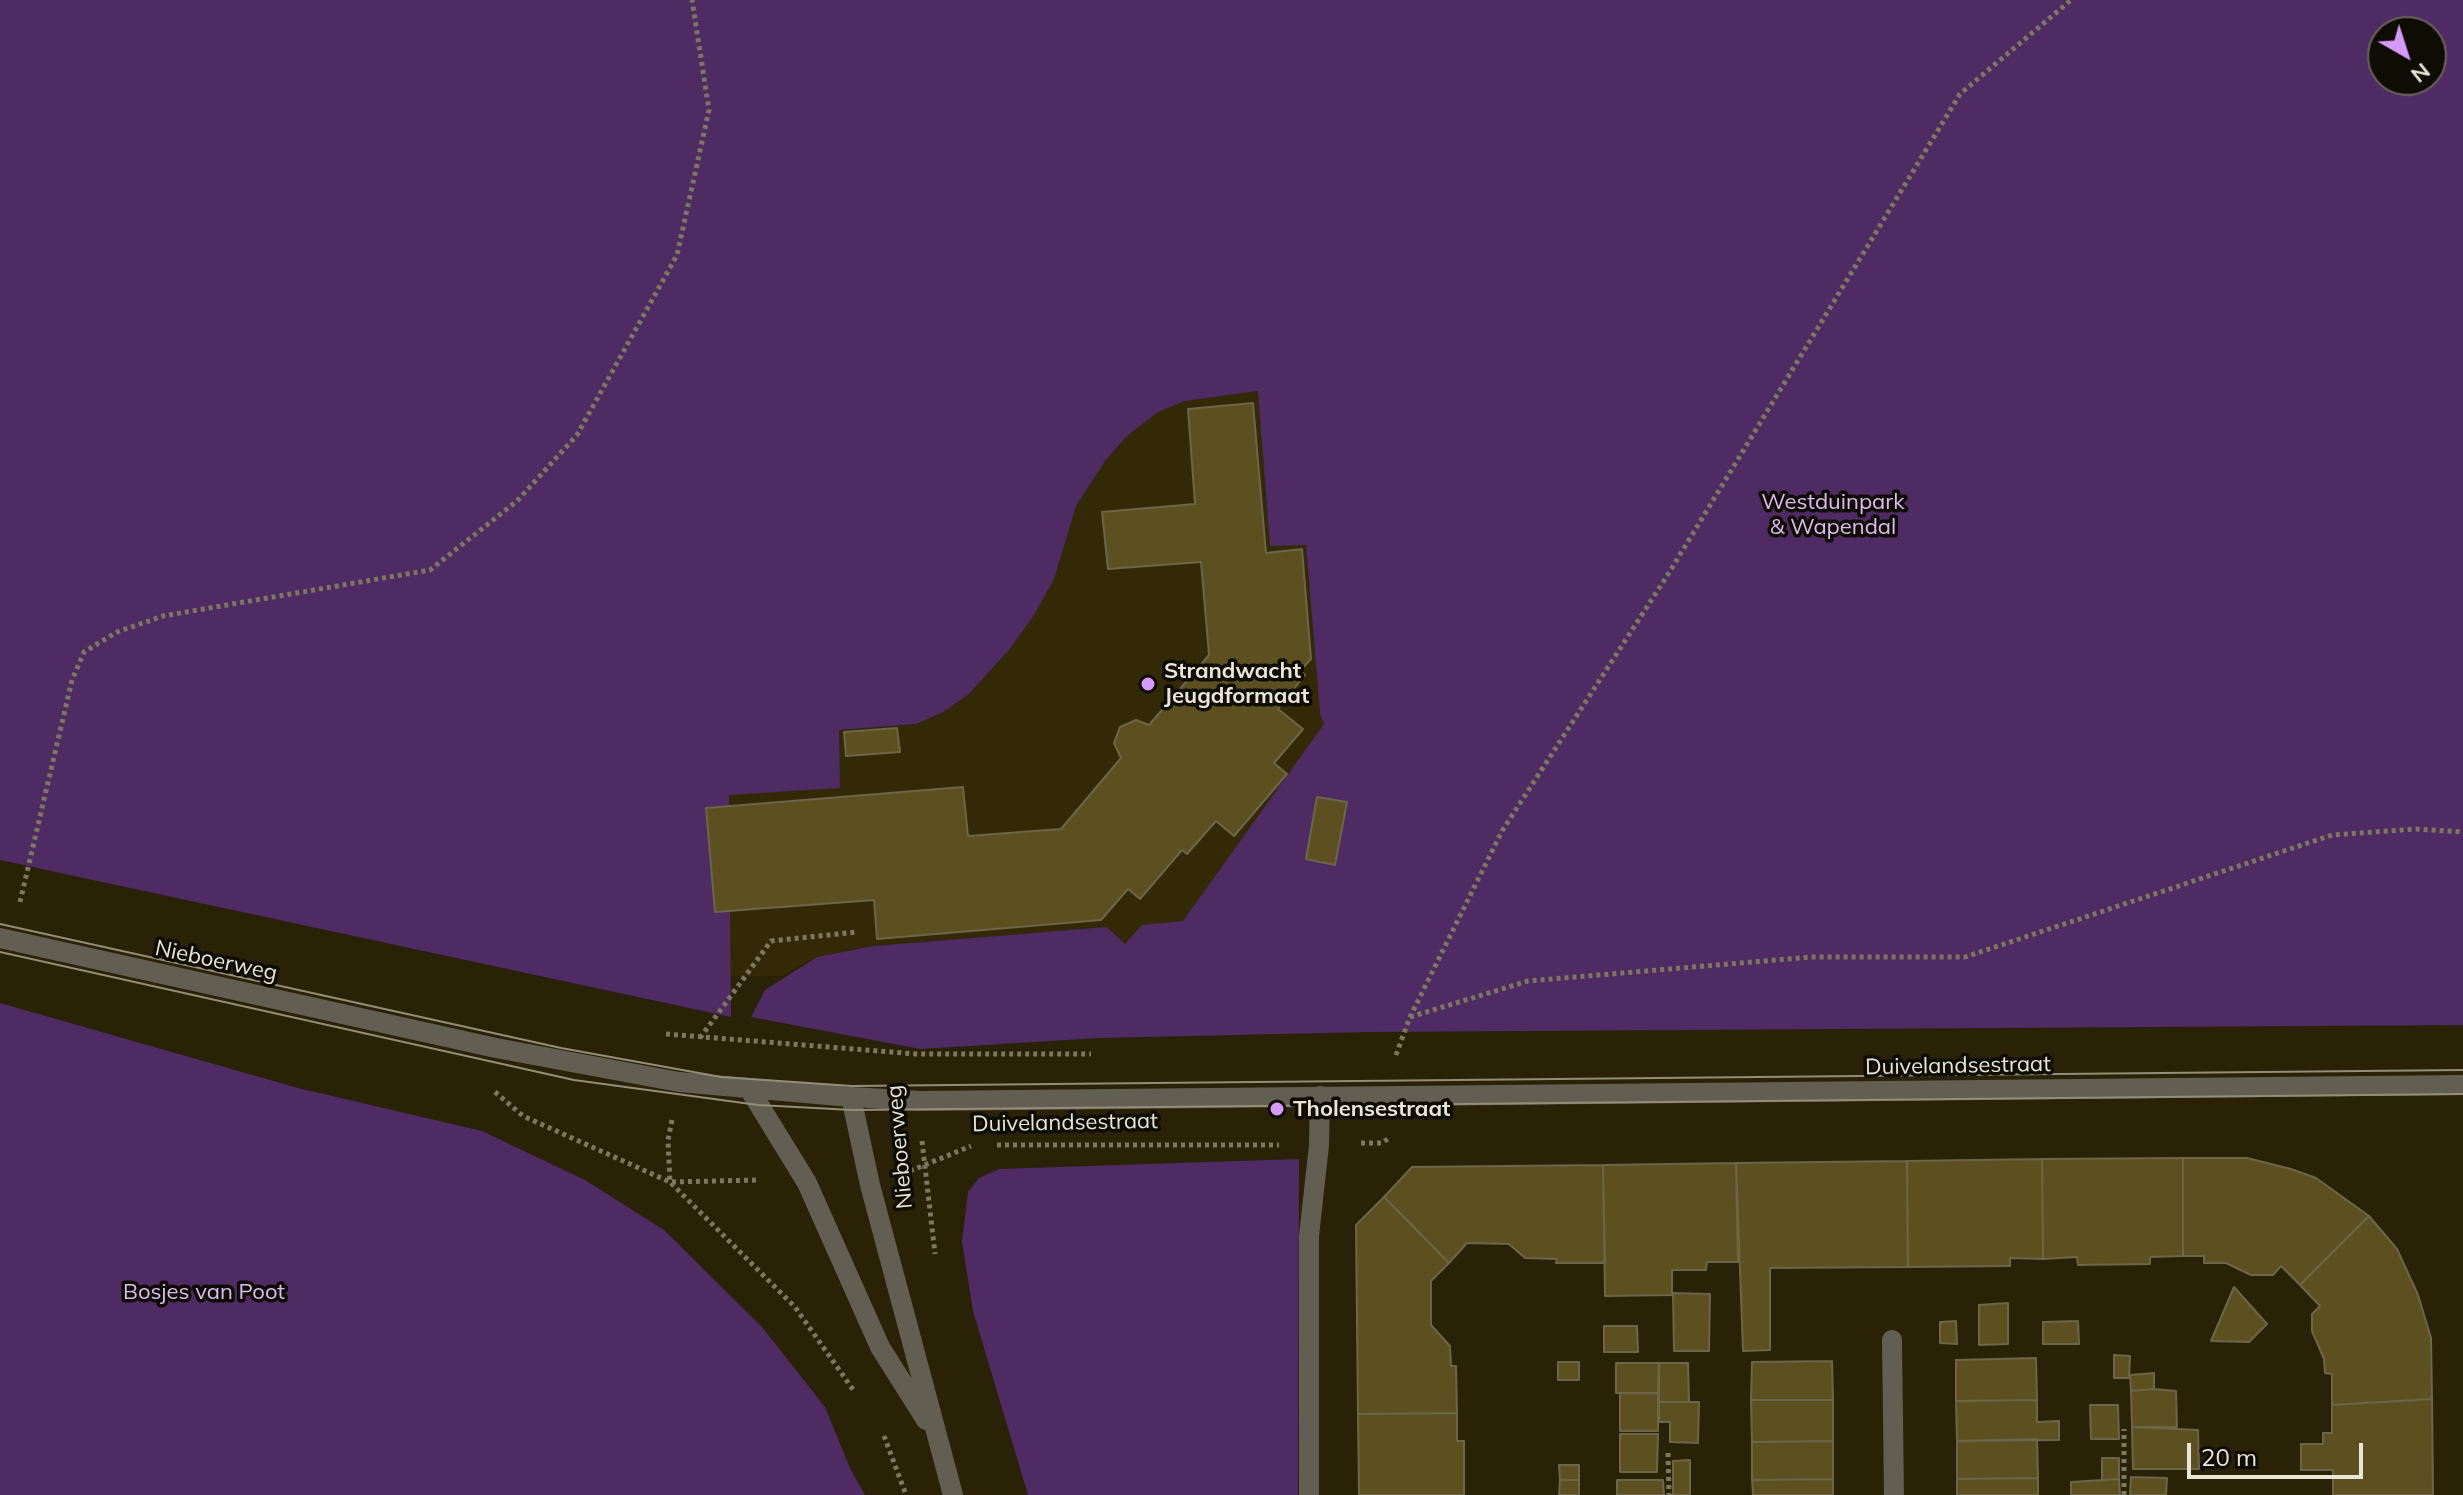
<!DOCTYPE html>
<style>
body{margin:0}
#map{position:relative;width:2463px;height:1495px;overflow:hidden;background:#292207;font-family:Mulish,sans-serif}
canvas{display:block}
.north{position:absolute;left:2367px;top:16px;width:80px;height:80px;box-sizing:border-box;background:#0f0c03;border:2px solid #676357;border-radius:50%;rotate:141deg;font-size:22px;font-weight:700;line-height:32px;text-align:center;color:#eae6d6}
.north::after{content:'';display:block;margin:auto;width:28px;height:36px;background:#d59bfb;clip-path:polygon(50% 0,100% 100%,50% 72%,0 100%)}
.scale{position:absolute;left:2187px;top:1443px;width:176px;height:36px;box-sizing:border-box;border:4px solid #eae6d6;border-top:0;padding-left:10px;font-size:24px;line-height:28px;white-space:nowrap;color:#eae6d6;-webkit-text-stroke:6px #0f0c03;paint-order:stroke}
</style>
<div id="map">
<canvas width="2463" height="1495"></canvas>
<div class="north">N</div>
<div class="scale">20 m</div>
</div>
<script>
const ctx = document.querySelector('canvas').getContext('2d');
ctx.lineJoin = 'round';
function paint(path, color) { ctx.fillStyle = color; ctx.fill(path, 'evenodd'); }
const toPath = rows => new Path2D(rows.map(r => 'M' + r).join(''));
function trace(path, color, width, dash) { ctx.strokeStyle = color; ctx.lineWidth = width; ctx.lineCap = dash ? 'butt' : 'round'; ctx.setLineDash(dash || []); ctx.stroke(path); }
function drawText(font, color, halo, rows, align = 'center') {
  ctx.font = font + ' Mulish,sans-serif'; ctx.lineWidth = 7; ctx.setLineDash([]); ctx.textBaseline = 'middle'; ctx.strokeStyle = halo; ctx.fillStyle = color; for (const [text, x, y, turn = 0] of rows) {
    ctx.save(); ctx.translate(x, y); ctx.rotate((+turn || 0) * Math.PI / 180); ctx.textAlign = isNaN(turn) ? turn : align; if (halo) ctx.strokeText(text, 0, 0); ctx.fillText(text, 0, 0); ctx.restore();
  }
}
paint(toPath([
 [1259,391,1270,546,1306,544,1320,714,1359,798,1226,916,1125,944,1107,927,873,946,817,957,782,976,699,977,694,797,839,730,916,724,943,712,968,695,1009,650,1068,530,1076,506,1105,461,1127,436,1158,412,1185,401]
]), '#332906');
paint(toPath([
 [0,0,2463,0,2463,1025,1369,1032,1099,1038,920,1049,751,1017,765,990,817,957,873,946,1107,927,1125,944,1142,925,1183,921,1324,724,1320,714,1306,545,1270,546,1258,391,1185,401,1158,412,1127,436,1105,461,1076,506,1054,579,1034,615,1009,650,968,695,943,712,916,724,839,730,840,788,729,795,731,1017,0,860],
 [2383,32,2431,32,2431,80,2383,80],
 [0,1003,298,1088,482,1131,585,1180,664,1230,762,1327,825,1407,850,1468,865,1495,0,1495],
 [1299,1159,1298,1495,1028,1495,973,1311,962,1242,968,1192,979,1178,999,1169]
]), '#4e2b63');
const building = toPath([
 [1253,403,1266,553,1302,549,1311,659,1300,671,1305,675,1278,709,1303,729,1274,763,1287,774,1234,836,1216,821,1187,854,1182,850,1140,899,1128,889,1101,920,877,939,874,900,715,912,706,808,963,787,968,836,1061,829,1121,758,1114,743,1120,727,1136,720,1149,725,1209,655,1201,562,1108,569,1102,512,1195,504,1188,409,1253,403],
 [897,728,900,752,846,756,844,732,897,728],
 [1317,797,1347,802,1335,865,1306,859,1317,797],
 [2183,1158,2247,1158,2291,1169,2316,1178,2369,1216,2300,1285,2281,1266,2273,1275,2251,1275,2226,1263,2204,1263,2204,1256,2183,1256,2183,1158],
 [2183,1158,2183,1256,2150,1257,2150,1264,2078,1265,2077,1257,2043,1259,2042,1159,2183,1158],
 [2042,1159,2043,1259,2010,1258,2010,1266,1908,1267,1907,1161,2042,1159],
 [1907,1161,1908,1267,1770,1268,1770,1350,1743,1351,1736,1163,1907,1161],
 [1736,1163,1738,1262,1707,1262,1706,1270,1672,1270,1672,1295,1605,1296,1603,1165,1736,1163],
 [1603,1165,1605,1263,1556,1263,1557,1259,1525,1258,1509,1244,1467,1243,1449,1263,1384,1197,1412,1167,1603,1165],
 [1384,1197,1449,1263,1431,1281,1431,1325,1450,1346,1451,1366,1456,1366,1457,1413,1358,1414,1356,1225,1384,1197],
 [2369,1216,2397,1249,2418,1295,2431,1338,2432,1399,2332,1405,2332,1374,2325,1373,2324,1359,2312,1331,2312,1314,2320,1306,2300,1285,2369,1216],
 [2234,1287,2267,1324,2249,1342,2211,1341,2234,1287],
 [1673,1293,1710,1294,1709,1351,1674,1351,1673,1293],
 [2008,1303,2008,1344,1979,1345,1979,1305,2008,1303],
 [1956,1321,1957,1344,1940,1343,1940,1322,1956,1321],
 [2078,1321,2079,1344,2043,1344,2043,1322,2078,1321],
 [1604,1326,1637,1326,1638,1352,1604,1352,1604,1326],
 [2114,1355,2130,1356,2129,1378,2114,1378,2114,1355],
 [2036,1358,2037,1400,1956,1401,1956,1360,2036,1358],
 [1832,1361,1833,1400,1751,1400,1752,1362,1832,1361],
 [1558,1362,1579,1362,1579,1380,1558,1380,1558,1362],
 [1616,1363,1659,1363,1658,1393,1616,1393,1616,1363],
 [1659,1363,1688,1363,1689,1402,1659,1402,1659,1363],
 [2154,1373,2154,1389,2131,1391,2130,1375,2154,1373],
 [2154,1389,2176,1391,2177,1427,2132,1427,2131,1391,2154,1389],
 [1620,1393,1658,1393,1658,1431,1620,1431,1620,1393],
 [2432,1399,2433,1495,2333,1495,2333,1470,2301,1470,2301,1444,2323,1444,2323,1433,2332,1433,2332,1405,2432,1399],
 [1751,1400,1833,1400,1833,1441,1752,1442,1751,1400],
 [2037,1400,2037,1422,2059,1421,2059,1440,1957,1441,1956,1401,2037,1400],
 [1659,1402,1699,1402,1698,1443,1670,1442,1670,1422,1659,1422,1659,1402],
 [2090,1405,2118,1405,2119,1439,2091,1439,2090,1405],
 [1457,1413,1457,1441,1464,1441,1464,1495,1359,1495,1358,1414,1457,1413],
 [2132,1427,2198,1430,2199,1469,2133,1469,2132,1427],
 [1620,1434,1658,1434,1657,1472,1620,1472,1620,1434],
 [2037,1439,2038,1478,1957,1479,1957,1441,2037,1439],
 [1833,1441,1833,1479,1752,1480,1752,1442,1833,1441],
 [2102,1458,2119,1458,2119,1479,2102,1480,2102,1458],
 [1690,1460,1690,1495,1673,1495,1673,1461,1690,1460],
 [1559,1465,1579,1465,1579,1480,1560,1480,1559,1465],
 [2131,1477,2167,1478,2166,1495,2130,1495,2131,1477],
 [2038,1478,2038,1495,1957,1495,1957,1479,2038,1478],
 [1833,1479,1833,1495,1753,1495,1752,1480,1833,1479],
 [2119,1479,2120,1495,2071,1495,2071,1482,2119,1479],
 [1560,1480,1579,1480,1579,1495,1559,1495,1560,1480],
 [1617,1480,1663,1480,1664,1495,1617,1495,1617,1480]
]);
paint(building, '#5d5020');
trace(building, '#6d6549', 2);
trace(toPath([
 [20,902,72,680,84,652,117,632,163,616,430,570,517,501,577,435,677,255,709,110,692,0],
 [1410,1017,1528,981,1811,957,1965,957,2332,835,2416,829,2463,832],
 [666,1034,916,1054,1091,1054],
 [700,1038,771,941,857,932],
 [1396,1055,1410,1017,1502,831,1667,576,1960,94,2071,0],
 [495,1092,523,1116,670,1182,758,1180],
 [672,1120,668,1140,670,1182,795,1307,854,1391],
 [922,1141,935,1254],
 [1361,1143,1382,1143,1389,1138],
 [997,1145,1279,1145],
 [910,1171,971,1146],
 [884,1436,906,1495],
 [1668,1453,1669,1495],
 [2124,1495,2124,1429]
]), '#7d7761', 5, [4, 4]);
trace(toPath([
 [851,1097,920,1101,2463,1085],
 [1892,1340,1894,1495],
 [1309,1495,1309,1236,1319,1145,1320,1096]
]), '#625e52', 20);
trace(toPath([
 [0,938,496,1048,679,1082,851,1097,870,1185,953,1495],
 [750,1090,807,1183,880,1347,926,1420]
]), '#625e52', 20);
trace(toPath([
 [0,924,561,1048,721,1077,852,1086,2463,1070],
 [0,952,574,1080,758,1105,852,1110,2463,1094]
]), '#938e79', 2);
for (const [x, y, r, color] of [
 [1148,684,8,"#d59bfb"],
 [1277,1109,8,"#d59bfb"]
]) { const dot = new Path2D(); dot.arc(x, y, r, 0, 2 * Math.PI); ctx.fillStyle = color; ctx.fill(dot); trace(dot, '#0f0c03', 3); }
drawText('22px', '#dcbaf4', '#0f0c03', [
 ["Westduinpark",1833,502],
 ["& Wapendal",1833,527],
 ["Bosjes van Poot",204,1292]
]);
drawText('bold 22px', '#eae6d6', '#0f0c03', [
 ["Strandwacht",1164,671],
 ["Jeugdformaat",1164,696],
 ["Tholensestraat",1293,1109]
], 'left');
drawText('22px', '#eae6d6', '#0f0c03', [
 ["Nieboerweg",216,961,12],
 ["Duivelandsestraat",1958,1066,-1],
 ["Duivelandsestraat",1065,1123,-1],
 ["Nieboerweg",900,1147,-95]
]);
</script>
